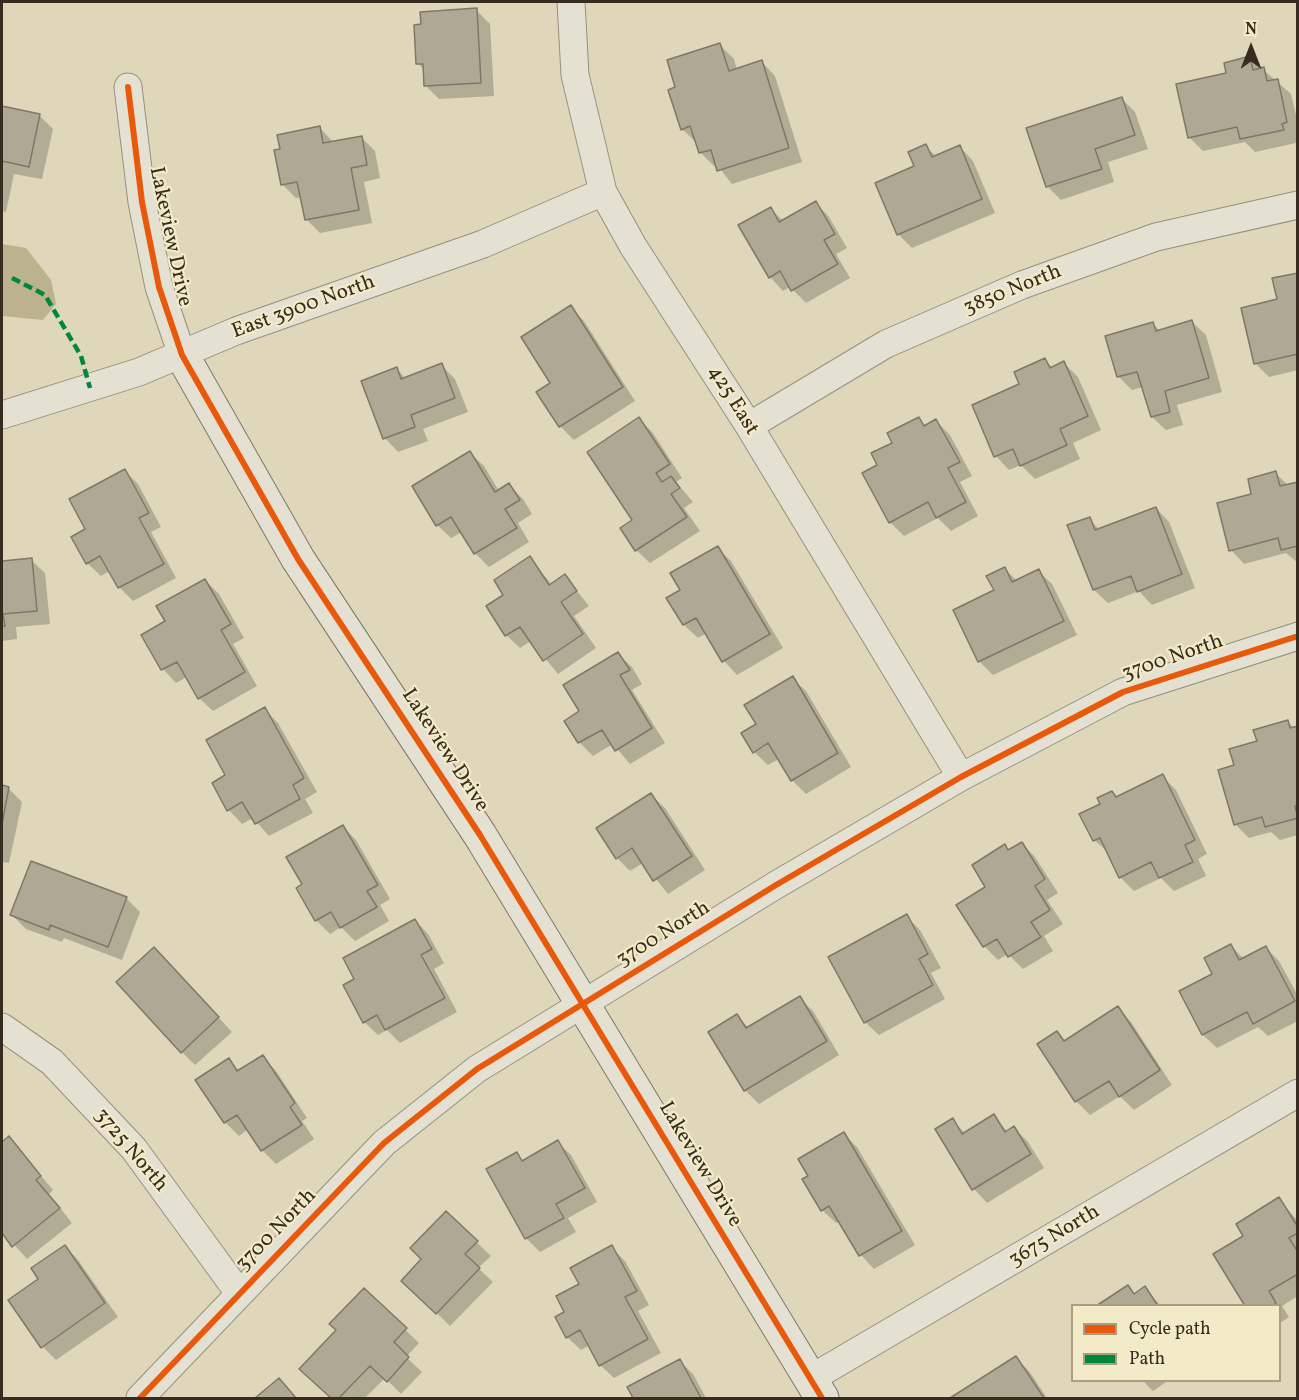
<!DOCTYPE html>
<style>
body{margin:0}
#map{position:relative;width:1299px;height:1400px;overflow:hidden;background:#ded7ba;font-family:Vollkorn,serif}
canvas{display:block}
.frame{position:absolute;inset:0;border:3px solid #362c1f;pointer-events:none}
.legend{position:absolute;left:1071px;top:1304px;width:210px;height:78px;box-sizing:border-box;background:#f3eac8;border:2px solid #a79e84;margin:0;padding:8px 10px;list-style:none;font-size:18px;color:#362c1f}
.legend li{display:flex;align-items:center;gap:12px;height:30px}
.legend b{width:30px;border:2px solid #a79e84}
.north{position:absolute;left:1221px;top:18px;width:60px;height:60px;-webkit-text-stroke:4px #f3eac8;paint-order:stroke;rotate:0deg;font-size:16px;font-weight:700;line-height:24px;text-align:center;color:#362c1f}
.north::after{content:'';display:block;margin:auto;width:21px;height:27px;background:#362c1f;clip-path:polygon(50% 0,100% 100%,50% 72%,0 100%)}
</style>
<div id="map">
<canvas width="1299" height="1400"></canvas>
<div class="frame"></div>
<ul class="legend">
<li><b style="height:8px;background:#e8590c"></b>Cycle path</li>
<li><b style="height:8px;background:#00873e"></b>Path</li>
</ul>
<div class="north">N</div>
</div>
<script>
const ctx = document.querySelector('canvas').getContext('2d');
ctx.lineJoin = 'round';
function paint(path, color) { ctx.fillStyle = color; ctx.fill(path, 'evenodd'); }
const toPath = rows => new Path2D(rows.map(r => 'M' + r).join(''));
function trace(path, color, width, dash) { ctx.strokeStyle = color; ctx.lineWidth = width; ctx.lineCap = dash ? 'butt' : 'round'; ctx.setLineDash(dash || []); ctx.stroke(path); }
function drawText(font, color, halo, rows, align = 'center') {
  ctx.font = font + ' Vollkorn,serif'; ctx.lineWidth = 4.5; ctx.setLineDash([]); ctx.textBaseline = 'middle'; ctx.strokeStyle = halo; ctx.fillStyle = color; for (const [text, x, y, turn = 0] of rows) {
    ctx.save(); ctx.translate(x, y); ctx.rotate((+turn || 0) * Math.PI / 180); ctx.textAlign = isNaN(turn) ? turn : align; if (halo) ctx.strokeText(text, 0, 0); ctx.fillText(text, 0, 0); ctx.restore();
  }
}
paint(toPath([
 [2,244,26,248,51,280,56,304,43,320,2,316]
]), '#bdb28e');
paint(toPath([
 [476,10,490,24,494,96,439,99,426,86,425,71,418,63,422,26],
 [720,45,734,59,737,70,762,62,775,76,802,162,732,184,717,165,714,166,700,152,696,142,682,129,677,88],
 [1250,58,1291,94,1298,124,1296,143,1255,152,1245,142,1203,151,1190,138],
 [1122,99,1135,112,1148,149,1108,162,1114,182,1061,200,1047,186],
 [2,107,39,115,53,129,42,179,14,174,6,212,2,211],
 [320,128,333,142,361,137,375,151,380,178,364,182,372,223,320,233,306,219,302,197,296,198,282,184,282,150],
 [925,146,937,157,960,147,973,161,995,213,912,248,898,234,916,167],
 [816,203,829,217,847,248,836,254,850,278,806,303,790,287,783,291,770,277,771,209,784,222],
 [1298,274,1298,370,1269,377,1255,363,1279,301],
 [570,307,584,321,635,401,574,440,560,426,552,383],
 [1192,322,1206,335,1222,392,1177,405,1183,425,1166,430,1152,417,1143,387,1132,390,1118,376,1153,324,1160,331],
 [1045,360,1053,368,1064,363,1078,377,1101,430,1073,443,1080,459,1035,479,1021,465,1009,470,996,456,1021,385],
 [441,365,455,379,468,412,423,429,428,441,398,452,385,438,397,369,406,379],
 [639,419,653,433,682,478,676,482,693,502,684,508,700,531,650,563,636,550,634,520],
 [919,419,927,427,936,421,950,435,972,476,960,482,978,516,951,531,938,518,904,536,890,522,879,466,894,443],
 [470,453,484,466,499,491,509,485,523,499,532,514,518,523,529,542,489,567,475,553,462,532,451,538,437,525],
 [125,471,138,484,161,527,151,532,176,578,133,601,119,587,110,571,101,576,87,563,87,530],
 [1275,473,1289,486,1298,484,1298,563,1286,553,1244,564,1231,550,1253,495],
 [1156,508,1169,522,1195,588,1152,605,1139,591,1108,603,1094,590,1089,519,1100,530],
 [717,548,731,561,783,648,737,675,724,661,707,633,698,638,684,625,668,598,682,590],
 [530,558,552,585,565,576,589,606,574,616,596,648,558,674,531,641,520,648,506,635,505,595],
 [31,560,45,573,50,624,16,627,17,639,2,641,2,562],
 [1005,569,1017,581,1038,571,1052,584,1077,635,993,675,979,661,996,591],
 [205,580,219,594,244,638,233,644,257,686,213,711,199,698,187,677,176,683,163,669,143,636,167,622],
 [618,654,632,667,642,684,632,690,665,743,630,764,613,744,593,756,579,742,566,721,582,712],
 [792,678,806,691,851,767,806,794,792,780,779,759,768,765,754,752,758,725],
 [264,709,278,723,317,792,305,799,313,813,269,836,253,818,242,824,229,810,227,776],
 [1288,722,1294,728,1298,727,1298,835,1280,840,1271,832,1249,838,1236,825,1236,766,1258,742],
 [1162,776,1176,790,1207,854,1198,859,1206,876,1174,891,1161,878,1134,891,1120,877,1109,853,1094,840,1102,805,1112,793,1117,798],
 [2,787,8,788,22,802,9,863,2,862],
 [651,795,665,808,705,870,668,894,643,863,630,871,617,858],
 [343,827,356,840,390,899,380,905,389,921,355,941,341,927,330,934,316,920,304,885],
 [1022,844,1035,857,1058,893,1047,900,1063,924,1044,936,1053,951,1023,969,1008,954,998,960,984,946,987,887,1005,846,1010,851],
 [126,898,140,912,122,960,64,938,62,942,26,929,12,915],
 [906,916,920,930,941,968,931,973,945,999,879,1035,865,1022],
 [415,920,428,934,444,963,434,969,457,1012,400,1043,387,1030,378,1035,364,1022,356,980],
 [1231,946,1244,959,1266,948,1279,961,1298,996,1298,1021,1268,1036,1258,1027,1217,1048,1203,1035,1181,992,1214,975],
 [168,963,232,1032,195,1065,182,1052],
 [799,998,813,1011,839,1055,759,1104,745,1090,737,1016,749,1028],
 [1118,1008,1131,1022,1172,1085,1134,1110,1120,1096,1090,1115,1076,1101,1039,1044,1057,1033,1066,1042],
 [263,1057,276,1071,307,1118,302,1121,314,1139,276,1164,262,1150,248,1129,239,1136,225,1122,228,1060,240,1071],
 [993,1116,1008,1132,1014,1128,1028,1142,1044,1168,987,1203,974,1189,952,1120,965,1133],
 [844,1134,857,1147,915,1245,874,1269,861,1255,840,1221,836,1223,822,1210,810,1176],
 [9,1138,53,1190,49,1194,72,1223,27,1259,2,1231,2,1144],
 [557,1142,571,1155,597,1202,568,1218,576,1232,540,1252,526,1238,516,1154,524,1161],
 [1278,1199,1298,1221,1298,1296,1282,1306,1289,1317,1280,1323,1280,1306,1247,1306,1245,1236],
 [446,1213,491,1256,478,1268,493,1282,450,1326,417,1294,424,1259],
 [65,1246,78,1260,118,1317,56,1360,43,1347,40,1279],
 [611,1247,625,1261,649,1305,638,1311,661,1353,614,1378,600,1365,590,1345,581,1350,567,1337,566,1313,581,1285],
 [1128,1287,1136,1295,1145,1288,1161,1306,1099,1306],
 [364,1290,419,1343,406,1357,422,1372,401,1394,385,1378,365,1398,332,1398,301,1369,338,1330],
 [1016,1358,1029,1371,1047,1398,952,1398],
 [680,1361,693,1374,706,1398,635,1398,629,1388],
 [279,1380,297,1398,257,1398],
 [1142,1380,1169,1380,1153,1391]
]), '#0003');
const building = toPath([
 [477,8,481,83,424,86,423,64,416,64,414,25,421,24,420,12,477,8],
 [720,43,729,71,762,60,789,148,717,171,711,150,699,153,690,126,681,130,668,90,675,87,667,60,720,43],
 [1250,56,1253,70,1264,67,1267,81,1278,79,1287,122,1282,124,1284,130,1240,139,1237,127,1188,138,1176,84,1226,73,1224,63,1250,56],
 [1122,97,1135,135,1095,149,1102,169,1046,187,1026,128,1122,97],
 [2,106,40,114,29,167,2,161,2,106],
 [320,126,323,143,362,136,367,165,351,168,359,210,305,220,297,182,281,185,274,150,280,149,277,135,320,126],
 [926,144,932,157,960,145,982,199,897,235,875,183,914,166,908,152,926,144],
 [816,201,835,234,824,240,838,264,791,291,780,271,769,278,738,225,771,207,779,222,816,201],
 [1298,273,1298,354,1254,364,1241,308,1277,299,1272,278,1298,273],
 [571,305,623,387,559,427,536,392,550,383,521,337,571,305],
 [1192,320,1209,378,1165,391,1170,412,1151,417,1137,372,1117,377,1105,336,1153,322,1156,331,1192,320],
 [1045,358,1050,368,1064,361,1088,416,1060,429,1067,445,1020,466,1013,449,994,457,972,405,1019,384,1014,372,1045,358],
 [442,363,455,398,411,415,415,427,383,439,361,381,397,367,401,379,442,363],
 [639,417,670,464,656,473,662,482,671,476,680,488,671,494,687,517,635,551,620,528,632,520,587,452,639,417],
 [919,417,924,426,936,419,960,462,948,468,966,502,936,518,928,502,889,523,862,473,877,465,871,453,892,443,887,433,919,417],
 [470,451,495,492,509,483,520,500,505,509,517,528,474,554,451,517,436,526,412,486,470,451],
 [125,469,149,513,139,518,164,564,118,588,100,556,86,564,71,537,85,529,69,499,125,469],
 [1276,471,1280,486,1298,482,1298,546,1281,550,1278,538,1229,551,1217,503,1251,494,1248,479,1276,471],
 [1156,507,1182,574,1137,592,1131,576,1093,590,1067,525,1090,517,1095,530,1156,507],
 [718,546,770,634,722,662,696,618,683,625,666,598,680,590,670,573,718,546],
 [530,556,549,585,565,574,577,591,561,602,583,634,543,661,520,627,505,636,486,606,503,595,494,580,530,556],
 [32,558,37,611,3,614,5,626,2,626,2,561,32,558],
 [1005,567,1012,582,1039,569,1064,621,978,662,953,610,994,590,986,576,1005,567],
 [205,579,231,624,221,630,245,672,198,699,177,662,161,670,141,635,165,621,156,606,205,579],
 [618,652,630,670,620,675,652,728,615,751,602,730,578,743,564,721,579,711,563,685,618,652],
 [793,676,838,753,791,781,768,743,753,753,741,733,756,724,744,705,793,676],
 [265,707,304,778,293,785,300,799,255,824,242,802,227,811,212,783,225,775,206,740,265,707],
 [1288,720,1290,728,1298,726,1298,805,1295,806,1298,818,1265,827,1262,817,1234,825,1218,770,1234,765,1229,749,1257,741,1253,730,1288,720],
 [1163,774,1195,840,1185,845,1193,862,1159,878,1151,862,1119,878,1100,838,1093,841,1079,814,1100,804,1097,798,1112,791,1116,797,1163,774],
 [2,785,9,787,2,824,2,785],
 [651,793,692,856,653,881,632,848,616,859,596,828,651,793],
 [343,825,378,885,367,891,377,907,340,928,331,912,315,921,296,888,302,884,286,857,343,825],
 [1022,842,1045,879,1035,886,1050,910,1031,922,1041,937,1008,957,997,939,983,947,956,905,985,887,972,865,1005,844,1008,850,1022,842],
 [31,861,127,897,108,947,50,925,49,930,10,915,31,861],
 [907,914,928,954,919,959,933,985,864,1023,828,957,907,914],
 [415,919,432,949,421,955,445,998,385,1030,377,1015,363,1023,343,985,354,979,343,958,415,919],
 [1231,944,1239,960,1266,946,1295,1001,1253,1024,1247,1012,1202,1035,1179,991,1212,974,1204,958,1231,944],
 [154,947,219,1017,181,1053,116,982,154,947],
 [800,996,827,1041,744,1091,708,1032,737,1014,746,1028,800,996],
 [1118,1006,1160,1070,1119,1097,1109,1081,1075,1102,1037,1044,1057,1031,1064,1041,1118,1006],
 [263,1055,295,1103,290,1107,302,1125,261,1151,237,1115,224,1123,195,1080,229,1058,237,1071,263,1055],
 [994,1114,1005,1132,1014,1126,1031,1154,972,1190,935,1129,953,1118,962,1134,994,1114],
 [844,1132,902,1231,859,1256,829,1206,821,1211,802,1179,808,1176,798,1159,844,1132],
 [9,1136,41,1176,36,1180,60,1208,12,1247,2,1233,2,1142,9,1136],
 [558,1140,585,1188,556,1204,564,1218,525,1239,486,1169,517,1152,522,1161,558,1140],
 [1279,1197,1298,1227,1298,1233,1289,1238,1298,1252,1298,1274,1269,1291,1276,1303,1272,1306,1245,1306,1213,1254,1243,1236,1236,1224,1279,1197],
 [446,1211,478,1241,465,1254,480,1268,436,1314,401,1281,421,1259,410,1248,446,1211],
 [65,1245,105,1303,41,1348,8,1300,38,1279,31,1268,65,1245],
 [612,1245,637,1291,625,1297,648,1339,599,1366,580,1330,566,1338,555,1317,564,1312,556,1296,579,1284,570,1268,612,1245],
 [1128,1285,1134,1294,1145,1286,1158,1306,1096,1306,1128,1285],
 [364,1288,407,1328,394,1342,409,1357,387,1382,370,1366,339,1398,331,1398,299,1369,336,1330,329,1324,364,1288],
 [1016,1356,1044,1398,950,1398,1016,1356],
 [680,1359,701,1398,633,1398,627,1387,680,1359],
 [279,1378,296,1398,255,1398,279,1378]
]);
paint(building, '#aea895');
trace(building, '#7e7869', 1.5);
const street = toPath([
 [571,2,575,75,603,192,633,246,749,426,961,777],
 [128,87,142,202,159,287,182,355],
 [2,415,139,372,236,331,483,244,603,192],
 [749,426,886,344,1022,285,1156,237,1298,205],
 [2,1027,52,1062,134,1149,239,1293],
 [810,1379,1298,1093],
 [140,1398,384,1143,477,1069,776,885,961,777,1123,692,1298,636]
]);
const secondary = toPath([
 [182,355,298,559,480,835,822,1398]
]);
trace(street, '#95907e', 29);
trace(secondary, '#7e7869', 35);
trace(street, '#e4e0d2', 27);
trace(secondary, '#e4e0d2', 33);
trace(toPath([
 [12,278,45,295,81,356,90,388]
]), '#00873e', 4.5, [9, 4.5]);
trace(toPath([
 [128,87,142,202,159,287,182,355,298,559,480,835,822,1398],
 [140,1398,384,1143,477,1069,776,885,961,777,1123,692,1298,636]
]), '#e8590c', 6);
drawText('21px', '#362c1f', '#f3eac8', [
 ["Lakeview Drive",169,237,78],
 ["3850 North",1013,291,-22],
 ["East 3900 North",304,308,-20],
 ["425 East",732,401,58],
 ["3700 North",1173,659,-19],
 ["Lakeview Drive",444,751,57],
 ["3700 North",664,935,-32],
 ["3725 North",130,1151,50],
 ["Lakeview Drive",699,1165,59],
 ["3700 North",277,1231,-46],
 ["3675 North",1055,1237,-31]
]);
</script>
